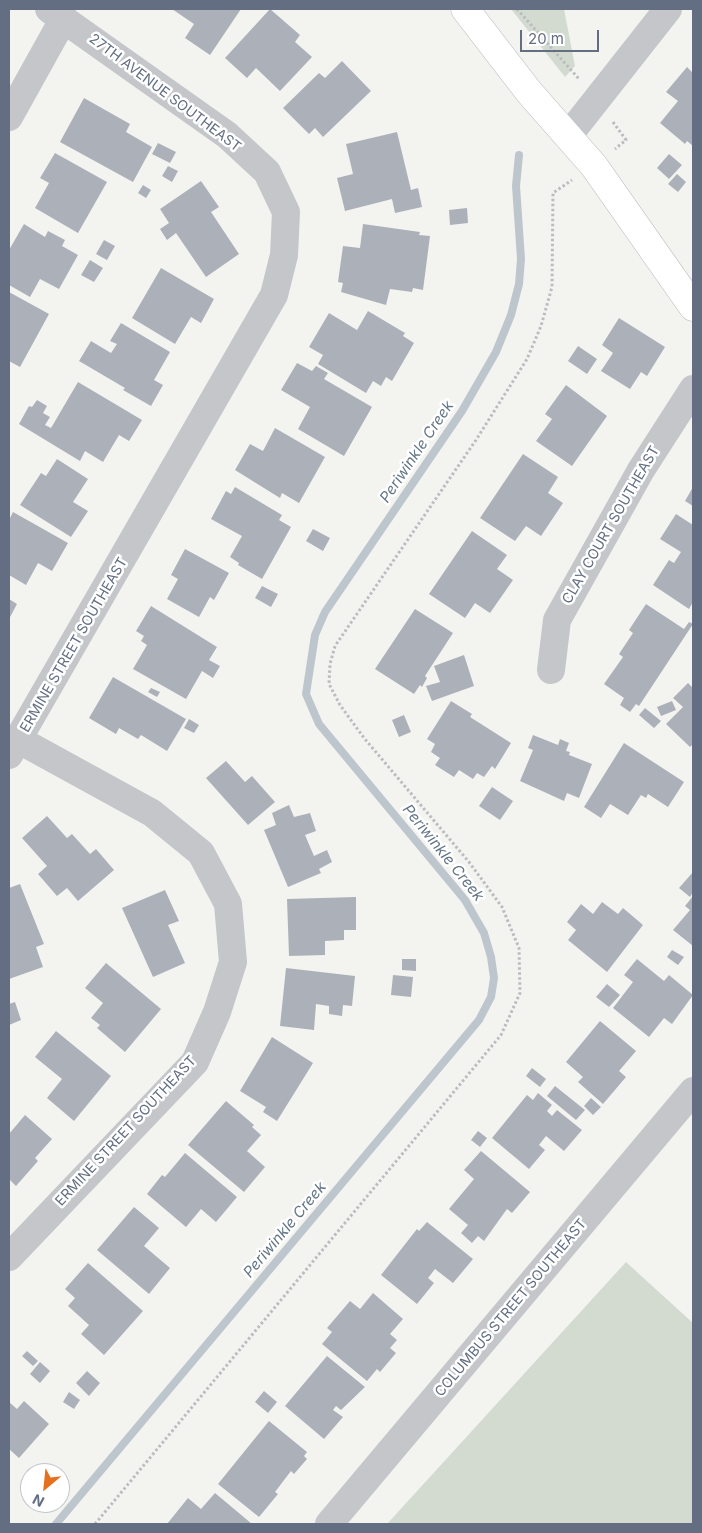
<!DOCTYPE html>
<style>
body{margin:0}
#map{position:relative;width:702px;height:1533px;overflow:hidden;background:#f3f4f0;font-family:Inter,sans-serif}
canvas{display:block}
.frame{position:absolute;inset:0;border:10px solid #636e82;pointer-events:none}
.north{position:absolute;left:20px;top:1463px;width:50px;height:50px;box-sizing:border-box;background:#fff;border:1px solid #c1c5cd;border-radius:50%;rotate:208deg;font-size:14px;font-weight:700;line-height:20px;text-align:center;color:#636e82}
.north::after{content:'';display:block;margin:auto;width:18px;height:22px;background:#e5711f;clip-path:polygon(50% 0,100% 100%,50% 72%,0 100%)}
.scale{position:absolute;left:520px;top:30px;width:79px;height:22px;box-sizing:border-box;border:2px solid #636e82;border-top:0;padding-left:6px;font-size:15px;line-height:18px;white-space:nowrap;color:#636e82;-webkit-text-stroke:4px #fff;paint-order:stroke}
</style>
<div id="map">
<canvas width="702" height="1533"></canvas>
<div class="frame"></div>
<div class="north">N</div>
<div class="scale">20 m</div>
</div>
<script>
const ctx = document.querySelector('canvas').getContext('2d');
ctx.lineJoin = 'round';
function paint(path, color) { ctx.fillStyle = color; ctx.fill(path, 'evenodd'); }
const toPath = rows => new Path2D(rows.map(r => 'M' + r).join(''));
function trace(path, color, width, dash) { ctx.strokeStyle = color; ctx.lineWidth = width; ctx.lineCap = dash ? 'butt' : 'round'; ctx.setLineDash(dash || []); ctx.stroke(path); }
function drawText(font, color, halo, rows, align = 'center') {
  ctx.font = font + ' Inter,sans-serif'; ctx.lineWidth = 5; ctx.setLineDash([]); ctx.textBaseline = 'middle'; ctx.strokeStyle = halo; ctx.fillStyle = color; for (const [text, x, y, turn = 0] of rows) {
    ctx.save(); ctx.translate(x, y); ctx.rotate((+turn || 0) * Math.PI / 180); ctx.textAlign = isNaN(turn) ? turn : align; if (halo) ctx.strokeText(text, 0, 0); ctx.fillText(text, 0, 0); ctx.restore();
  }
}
paint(toPath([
 [511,9,564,9,575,66,565,77],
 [626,1262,693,1323,693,1524,387,1524]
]), '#d3dbd1');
trace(toPath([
 [56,1524,479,1020,491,997,494,978,491,957,484,933,465,900,319,724,306,694,315,635,325,612,462,411,496,352,511,315,519,284,521,259,516,186,519,155]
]), '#bec6cd', 8);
paint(toPath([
 [172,9,241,9,210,55,185,38,194,24],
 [270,9,300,35,295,42,312,57,280,91,256,68,247,78,225,58],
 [342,61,371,91,323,137,315,128,309,134,283,108,319,73,325,78],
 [687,67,693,73,693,146,687,141,685,144,660,123,678,101,666,92],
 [84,98,130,124,126,132,152,147,133,182,60,142],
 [397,132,411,190,418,188,422,207,395,213,392,199,345,211,337,178,353,174,346,144],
 [158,143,176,152,170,163,152,154],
 [55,153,107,182,78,233,35,208,49,183,40,178],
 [669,154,682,165,669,179,657,168],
 [168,166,178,171,172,182,162,176],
 [677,174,686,182,678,192,668,184],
 [201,181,219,207,211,212,239,254,206,277,176,233,167,240,160,229,169,223,160,209],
 [143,185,151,190,146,198,138,193],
 [467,208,468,223,450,225,449,210],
 [24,224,45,237,48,231,65,240,62,246,78,255,59,289,40,279,30,297,9,285,9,250],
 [363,224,420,232,419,235,430,236,423,290,413,288,412,292,390,289,386,305,341,292,343,283,338,282,343,246,360,248],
 [104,240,115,246,107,260,96,254],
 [90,260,103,268,94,282,81,275],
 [161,268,214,299,201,323,191,317,175,344,132,318],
 [9,292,49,314,20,367,9,361],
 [368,311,405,333,403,336,414,343,392,381,386,377,381,386,373,381,366,393,318,364,323,355,309,347,329,313,357,330],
 [619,318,665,347,647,376,641,372,630,389,601,371,613,353,602,345],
 [121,323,170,352,154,380,163,385,151,406,123,390,125,388,79,361,91,341,111,353,117,344,110,341],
 [578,346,597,359,587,374,568,361],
 [297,363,312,371,316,366,328,373,324,379,372,407,344,456,298,429,310,407,281,390],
 [78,382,142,420,129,441,119,435,103,462,85,451,80,461,19,424,29,406,32,407,37,400,47,406,43,413,50,417,45,425,51,428],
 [566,385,607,416,572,466,536,441,552,419,545,414],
 [275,428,325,457,299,503,282,493,280,498,235,470,250,444,263,451],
 [523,454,558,477,548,493,563,503,541,536,526,526,515,541,480,518],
 [57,459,88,479,73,502,88,511,71,537,20,505,41,473,46,476],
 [235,487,282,515,279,520,291,527,262,579,238,565,239,563,230,557,242,536,211,519,226,491,231,494],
 [693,487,693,506,685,501],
 [13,512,68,543,52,571,38,563,26,585,9,575,9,520],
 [676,514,693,525,693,602,689,609,653,585,669,560,674,563,681,552,660,539],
 [313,529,330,538,323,551,306,541],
 [472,531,507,555,497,569,513,580,490,613,475,603,465,618,429,594],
 [185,549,229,573,214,600,210,597,199,617,167,599,178,579,171,575],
 [262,586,278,594,271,607,255,598],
 [9,599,17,604,9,619],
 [646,604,684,629,689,622,693,624,639,706,636,704,630,712,620,705,624,698,604,684,623,657,619,654,633,633,629,630],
 [151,606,217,647,209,660,220,666,213,678,202,671,186,699,133,669,147,645,141,641,144,636,136,631],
 [415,609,453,633,425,676,427,678,422,687,420,685,414,694,375,669],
 [464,655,474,686,432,701,426,686,440,682,434,666],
 [113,677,186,719,167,751,141,735,138,739,119,728,116,734,89,718],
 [688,683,693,688,693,744,690,747,666,724,683,707,673,698],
 [151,688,160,692,157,697,148,692],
 [451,701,472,714,470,717,511,743,495,769,492,766,484,777,477,773,473,779,459,770,454,777,435,765,440,758,431,752,435,744,427,739],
 [672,701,676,710,661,716,657,707],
 [645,708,661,721,654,728,639,715],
 [404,715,411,732,399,737,392,720],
 [189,719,199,725,194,733,184,728],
 [533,735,558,745,560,739,569,743,566,751,570,752,569,755,592,764,579,798,567,793,564,801,520,781,533,750,528,748],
 [624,743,684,782,668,807,648,794,646,798,641,795,628,815,610,804,601,818,584,807],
 [226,761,245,782,252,776,275,802,248,825,206,778],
 [492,787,513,801,500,820,479,806],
 [289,805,294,817,310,813,316,831,305,835,314,856,327,850,332,862,319,869,321,873,288,887,264,830,276,825,272,813],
 [47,816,67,838,72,834,90,854,96,849,114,870,78,901,67,888,57,896,38,874,47,866,22,838],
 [693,872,693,892,690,897,679,888],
 [20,884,44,944,36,947,43,967,9,979,9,888],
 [165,890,179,921,168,925,185,963,153,977,122,908],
 [693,896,693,946,673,930,690,910,685,906],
 [356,897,356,930,344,930,344,940,325,941,325,955,289,956,287,899],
 [602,902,618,914,623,908,643,925,607,972,568,940,576,930,567,922,581,904,593,914],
 [672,950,684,957,678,965,667,957],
 [402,959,416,959,416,971,402,970],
 [637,959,664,981,669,975,693,995,672,1024,664,1018,649,1037,613,1008,633,982,624,975],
 [106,963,161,1009,125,1052,97,1028,100,1025,91,1018,103,1003,85,988],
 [286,968,355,976,352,1006,343,1005,342,1016,329,1014,329,1006,316,1004,314,1030,280,1026],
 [393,975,413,977,411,997,391,995],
 [607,984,620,995,609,1007,596,997],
 [15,1002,21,1020,9,1025,9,1004],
 [600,1021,636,1051,619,1071,626,1077,603,1104,578,1082,583,1077,566,1062],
 [56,1031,111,1076,74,1121,47,1098,62,1079,35,1057],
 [272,1037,313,1063,277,1121,263,1112,266,1107,240,1091],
 [532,1068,546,1079,540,1087,526,1076],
 [555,1086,585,1110,576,1120,547,1096],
 [538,1093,552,1105,547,1111,552,1116,557,1110,582,1130,564,1151,546,1136,539,1145,545,1150,529,1169,492,1138,527,1095,533,1100],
 [591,1098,601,1107,593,1115,584,1106],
 [226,1101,254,1125,252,1127,261,1135,247,1151,265,1167,244,1192,188,1145],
 [25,1115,52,1139,35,1158,38,1161,16,1186,9,1179,9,1134],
 [478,1131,487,1138,480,1147,471,1140],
 [481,1151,530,1192,512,1213,507,1209,484,1241,478,1236,472,1243,461,1233,468,1225,449,1209,474,1179,464,1170],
 [185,1153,237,1197,216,1222,201,1209,186,1227,147,1194,162,1175,165,1177],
 [134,1207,159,1228,144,1246,170,1268,149,1294,97,1250],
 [427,1222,473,1259,453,1283,435,1269,428,1278,434,1283,417,1304,381,1275,417,1229,419,1231],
 [88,1263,143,1311,104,1355,81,1334,89,1325,68,1306,75,1298,65,1289],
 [373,1293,403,1319,390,1334,397,1340,390,1348,396,1353,380,1372,377,1369,367,1381,322,1344,332,1332,327,1328,350,1301,360,1309],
 [27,1351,38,1361,33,1366,22,1356],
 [327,1356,365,1387,341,1410,336,1406,333,1410,343,1417,324,1439,285,1406],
 [40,1362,50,1371,40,1383,30,1374],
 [87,1371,100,1383,89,1396,76,1383],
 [264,1391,277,1402,268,1413,255,1402],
 [69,1392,80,1400,74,1409,63,1402],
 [24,1401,49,1424,19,1458,9,1449,9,1402,17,1409],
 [269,1421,307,1452,304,1456,307,1459,294,1474,291,1471,275,1492,278,1494,259,1517,218,1484],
 [215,1493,252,1524,167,1524,188,1498,201,1509]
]), '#acb1b9');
const major = toPath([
 [465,9,529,92,594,166,693,307]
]);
trace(major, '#b4b7bc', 29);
trace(toPath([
 [517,9,579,79],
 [613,122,626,140,615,149],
 [95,1524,501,1035,520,993,519,948,502,907,469,862,364,738,340,705,329,684,330,664,335,646,476,440,527,359,541,326,552,287,553,193,572,180]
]), '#bbbcbf', 3, [2.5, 2.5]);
trace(toPath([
 [9,117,64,18],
 [568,136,668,9],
 [551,670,557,620,641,470,693,389],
 [9,755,274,295,284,255,286,212,267,172,227,135,49,9],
 [9,1257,195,1062,217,1012,233,962,228,904,201,853,152,813,19,740],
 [329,1524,693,1091]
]), '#c4c6ca', 28);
trace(major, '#fff', 28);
drawText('14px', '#636e82', '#fff', [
 ["27TH AVENUE SOUTHEAST",165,93,37],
 ["CLAY COURT SOUTHEAST",611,525,-60],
 ["ERMINE STREET SOUTHEAST",74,645,-60],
 ["ERMINE STREET SOUTHEAST",126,1131,-47],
 ["COLUMBUS STREET SOUTHEAST",511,1308,-50]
]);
drawText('italic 15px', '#637686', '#fff', [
 ["Periwinkle Creek",417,452,-56],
 ["Periwinkle Creek",443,853,51],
 ["Periwinkle Creek",285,1230,-50]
]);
</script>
